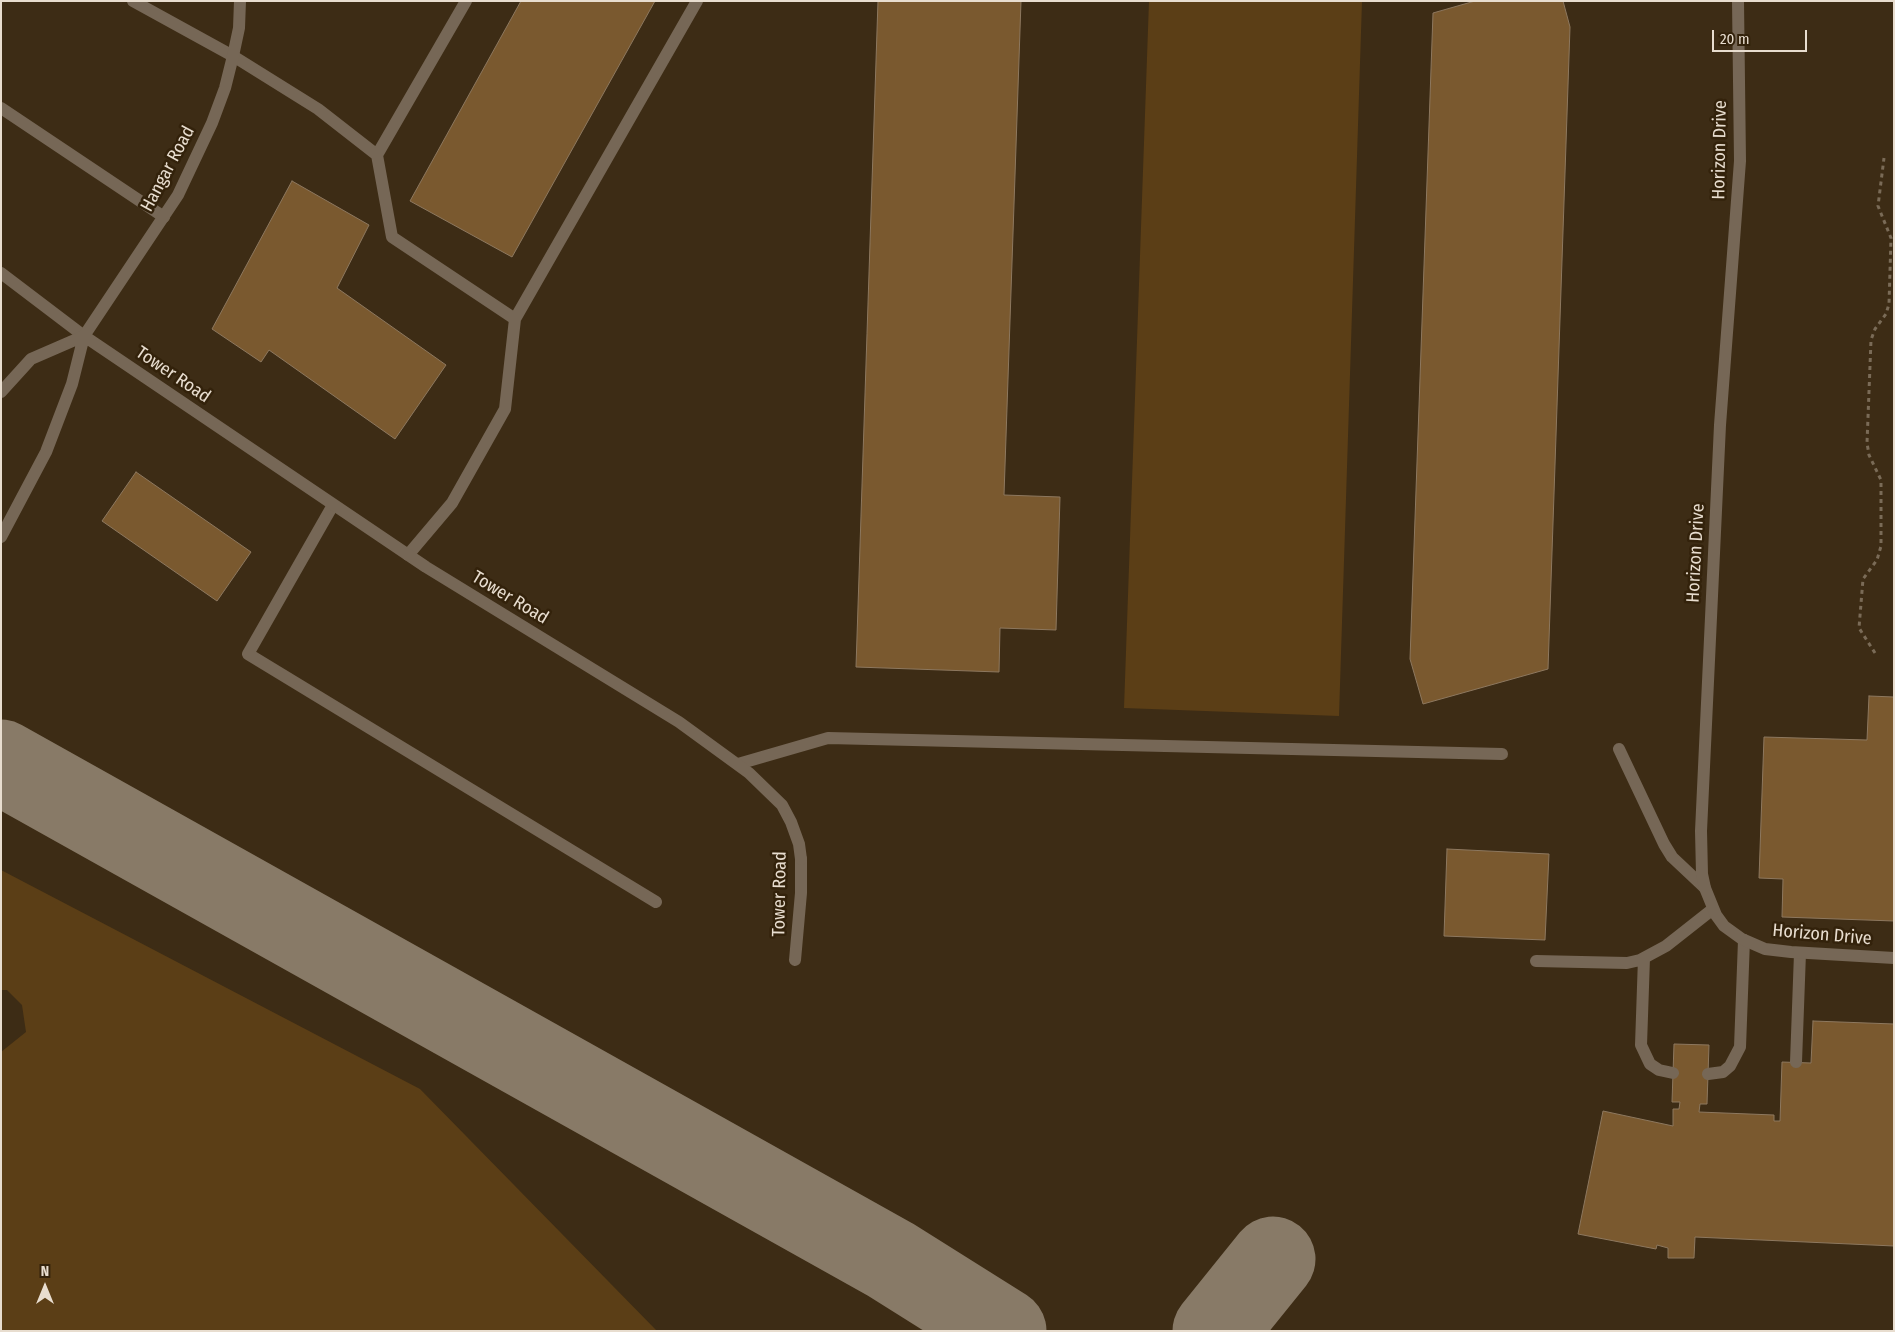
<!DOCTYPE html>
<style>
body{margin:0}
#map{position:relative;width:1895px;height:1332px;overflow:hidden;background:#3d2c15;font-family:"Fira Sans Condensed",sans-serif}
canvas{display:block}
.frame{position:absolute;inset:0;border:2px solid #e8ddcf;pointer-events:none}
.north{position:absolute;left:20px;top:1262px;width:50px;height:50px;-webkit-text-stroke:4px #33220b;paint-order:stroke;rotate:0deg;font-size:14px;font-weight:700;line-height:20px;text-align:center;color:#e8ddcf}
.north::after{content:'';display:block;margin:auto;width:18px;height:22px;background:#e8ddcf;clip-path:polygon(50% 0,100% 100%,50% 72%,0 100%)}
.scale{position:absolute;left:1712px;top:30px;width:95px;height:22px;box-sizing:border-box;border:2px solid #e8ddcf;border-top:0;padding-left:6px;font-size:15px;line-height:18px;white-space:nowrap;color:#e8ddcf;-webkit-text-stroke:4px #33220b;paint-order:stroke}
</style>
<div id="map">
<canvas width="1895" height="1332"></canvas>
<div class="frame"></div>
<div class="north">N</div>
<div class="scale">20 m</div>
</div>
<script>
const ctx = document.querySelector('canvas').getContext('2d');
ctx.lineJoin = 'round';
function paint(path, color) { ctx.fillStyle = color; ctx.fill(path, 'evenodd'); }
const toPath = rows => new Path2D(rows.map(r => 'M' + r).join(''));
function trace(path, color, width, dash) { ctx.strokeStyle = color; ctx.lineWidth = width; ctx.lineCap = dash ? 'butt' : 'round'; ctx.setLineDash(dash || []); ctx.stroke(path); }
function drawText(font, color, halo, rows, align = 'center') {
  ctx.font = font + ' "Fira Sans Condensed",sans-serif'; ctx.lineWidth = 5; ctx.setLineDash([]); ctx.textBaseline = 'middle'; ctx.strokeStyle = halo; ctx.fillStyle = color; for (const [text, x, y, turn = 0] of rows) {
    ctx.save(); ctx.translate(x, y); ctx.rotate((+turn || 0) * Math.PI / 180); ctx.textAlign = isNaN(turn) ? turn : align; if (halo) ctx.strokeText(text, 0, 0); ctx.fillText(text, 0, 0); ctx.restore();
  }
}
paint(toPath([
 [1149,1,1362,1,1339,716,1124,708],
 [1,870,420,1089,657,1331,1,1331,1,1052,26,1032,22,1005,7,990,1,990]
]), '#5b3e16');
trace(toPath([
 [1,762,891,1260,1004,1331],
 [1215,1331,1273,1259]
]), '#887a67', 85);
const building = toPath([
 [521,1,655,1,512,257,410,201,521,1],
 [878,1,1021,1,1004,495,1060,497,1056,630,1000,628,999,672,856,667,878,1],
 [1475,1,1563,1,1570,27,1548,669,1423,704,1410,659,1433,13,1475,1],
 [292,181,369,225,337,288,446,365,395,439,269,350,261,362,212,329,292,181],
 [136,472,251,552,217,601,102,521,136,472],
 [1869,696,1894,697,1894,921,1782,917,1783,879,1759,878,1764,737,1867,740,1869,696],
 [1447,849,1549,854,1545,940,1444,936,1447,849],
 [1813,1021,1894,1024,1894,1246,1695,1237,1694,1258,1668,1258,1668,1248,1657,1245,1656,1249,1578,1234,1603,1111,1673,1126,1673,1109,1679,1109,1680,1102,1672,1102,1674,1044,1709,1045,1707,1104,1700,1104,1699,1112,1774,1115,1774,1121,1780,1121,1782,1062,1811,1063,1813,1021]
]);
paint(building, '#7a592f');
trace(building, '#8d785f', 1);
trace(toPath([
 [1875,653,1859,628,1863,579,1877,560,1881,546,1881,480,1869,455,1867,443,1871,340,1875,329,1886,314,1889,304,1891,238,1878,206,1884,158]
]), '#7a6b57', 3, [4, 4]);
trace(toPath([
 [133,1,233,56,318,109,377,155,392,237,515,319,505,409,452,503,408,555],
 [1,108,164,217],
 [377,155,466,1],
 [1,273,84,336],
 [515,319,697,1],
 [333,505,248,654,656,902],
 [1619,749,1664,844,1672,857,1705,888],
 [738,764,828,738,1502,754],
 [1644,958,1641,1045,1650,1064,1659,1070,1673,1073],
 [795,960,801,893,801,859],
 [1536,961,1627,963,1640,960,1666,946,1713,909],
 [1796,1062,1800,953],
 [1708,1074,1723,1072,1730,1066,1740,1047,1744,940]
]), '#766756', 12);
trace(toPath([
 [1738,1,1740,161,1720,425,1701,831,1702,874,1705,888,1716,915,1724,926,1742,939,1765,949,1791,952,1894,958],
 [84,336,426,567,679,722,749,773,782,805,791,822,799,844,801,859],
 [1,392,31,359,84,336],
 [1,537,46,452,72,384,84,336,178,195,212,123,225,88,233,56,239,28,240,1]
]), '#766756', 12);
drawText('18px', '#e8ddcf', '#33220b', [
 ["Horizon Drive",1720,150,-89],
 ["Hangar Road",168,169,-62],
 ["Tower Road",173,375,34],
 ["Horizon Drive",1696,553,-87],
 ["Tower Road",510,598,31],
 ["Tower Road",780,894,-89],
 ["Horizon Drive",1822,935,5]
]);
</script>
